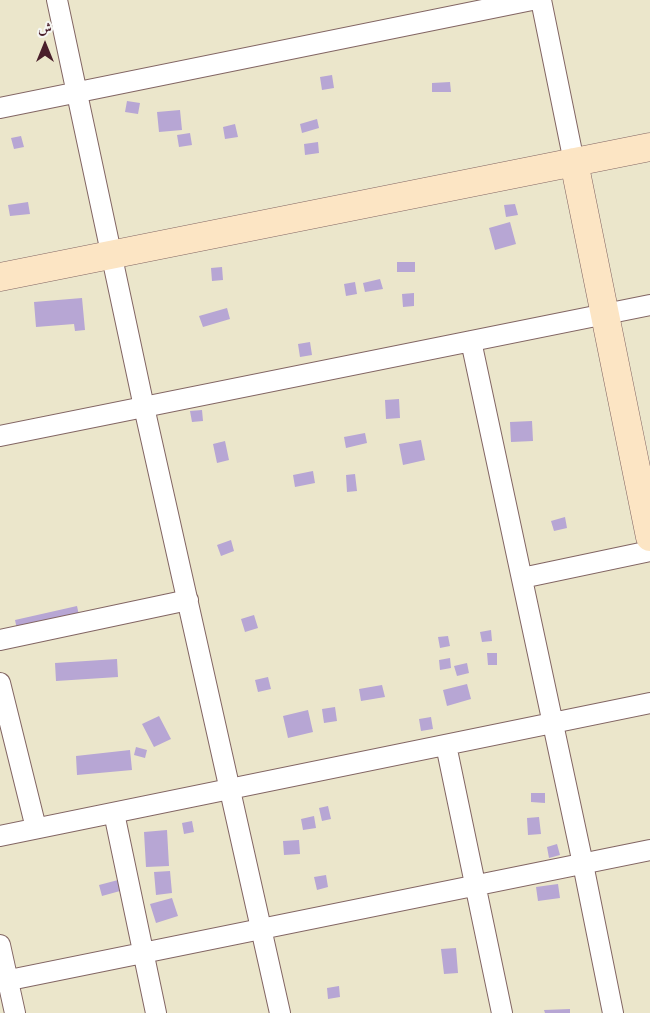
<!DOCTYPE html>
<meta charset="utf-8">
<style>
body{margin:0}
#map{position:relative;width:650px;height:1013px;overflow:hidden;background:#ebe6cb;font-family:Vollkorn,Amiri,serif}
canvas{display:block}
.north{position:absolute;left:20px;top:20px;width:50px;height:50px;-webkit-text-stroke:4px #f6f6f2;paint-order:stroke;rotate:0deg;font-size:14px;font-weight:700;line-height:20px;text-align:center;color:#4a1f2b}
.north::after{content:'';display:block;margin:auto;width:18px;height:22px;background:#4a1f2b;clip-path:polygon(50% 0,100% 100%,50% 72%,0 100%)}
</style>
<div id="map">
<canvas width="650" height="1013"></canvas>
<div class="north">ش</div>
</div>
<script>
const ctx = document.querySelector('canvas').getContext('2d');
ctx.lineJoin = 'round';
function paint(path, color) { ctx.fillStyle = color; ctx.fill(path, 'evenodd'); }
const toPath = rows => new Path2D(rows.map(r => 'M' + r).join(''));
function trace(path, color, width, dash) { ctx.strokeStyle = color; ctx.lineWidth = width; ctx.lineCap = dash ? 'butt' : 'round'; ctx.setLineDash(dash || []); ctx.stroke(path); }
paint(toPath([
 [332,75,334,88,322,90,320,77],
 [450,82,451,92,432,92,432,83],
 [127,101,140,103,138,114,125,112],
 [180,110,182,130,159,132,157,112],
 [317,119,319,128,302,133,300,124],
 [235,124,238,137,225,139,223,127],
 [190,133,192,145,179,147,177,135],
 [21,136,24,147,14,149,11,138],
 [318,142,319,153,305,155,304,144],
 [28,202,30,214,10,216,8,205],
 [515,204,518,215,506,217,504,205],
 [510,222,516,244,495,250,489,228],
 [397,262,415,262,415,272,397,272],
 [222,267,223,280,212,281,211,268],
 [380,279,383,289,365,292,363,283],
 [355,282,357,294,346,296,344,284],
 [414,293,414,306,403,307,402,294],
 [82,298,85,330,75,331,74,324,36,327,34,302],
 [227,308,230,319,203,327,199,316],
 [310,342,312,355,300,357,298,344],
 [399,399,400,418,386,419,385,400],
 [202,410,203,421,192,422,190,411],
 [532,421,533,441,511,442,510,422],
 [365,433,367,443,346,448,344,437],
 [421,440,425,460,403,465,399,444],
 [225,441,229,460,217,463,213,444],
 [313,471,315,483,295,487,293,475],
 [355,474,357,491,347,492,346,475],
 [565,517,567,528,554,531,551,521],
 [231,540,234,551,221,556,217,545],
 [77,606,80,620,18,634,15,620],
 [254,615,258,628,245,632,241,619],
 [491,630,492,641,482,642,480,632],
 [448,636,450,646,440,648,438,637],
 [487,653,497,653,497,665,488,665],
 [450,658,451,668,440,670,439,660],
 [117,659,118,677,56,681,55,663],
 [467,663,469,673,457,676,454,666],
 [268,677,271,689,258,692,255,680],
 [467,684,471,699,447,706,443,690],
 [382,685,385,697,361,701,359,689],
 [335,707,337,721,324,723,322,709],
 [308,710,313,732,288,738,283,716],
 [159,716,171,739,154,747,142,724],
 [431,717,433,729,421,731,419,719],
 [136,747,147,750,145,758,134,755],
 [130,750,132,770,77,775,76,756],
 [531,793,545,793,545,803,531,802],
 [328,806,331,819,322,821,319,808],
 [314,816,316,828,303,830,301,819],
 [539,817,541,834,528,835,527,818],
 [192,821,194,832,184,834,182,823],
 [167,830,169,866,146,867,144,832],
 [299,840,300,854,284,855,283,841],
 [557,844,560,855,549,858,547,847],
 [170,871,172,893,156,895,154,872],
 [326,875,328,887,317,890,314,877],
 [118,880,120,891,102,896,99,885],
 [558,884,560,898,538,901,536,887],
 [172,898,178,916,156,923,150,904],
 [456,948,458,973,444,974,441,949],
 [339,986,340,997,328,999,327,988],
 [570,1009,570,1013,545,1013,544,1010]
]), '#b7a6d4');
const street = toPath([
 [57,0,144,407,280,1013],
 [541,0,574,162],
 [0,108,532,0],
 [471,341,583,864,613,1013],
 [0,436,650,305],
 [522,578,650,551],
 [0,640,188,600],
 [0,683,36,828],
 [446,745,502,1013],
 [114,813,156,1013],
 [0,836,650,703],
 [0,945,15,1013],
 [0,982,650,850]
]);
const secondary = toPath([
 [574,162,650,537],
 [0,277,650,147]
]);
trace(street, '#826563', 22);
trace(secondary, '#826563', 29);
trace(street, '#fff', 20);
trace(secondary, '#fce5c4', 28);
</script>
